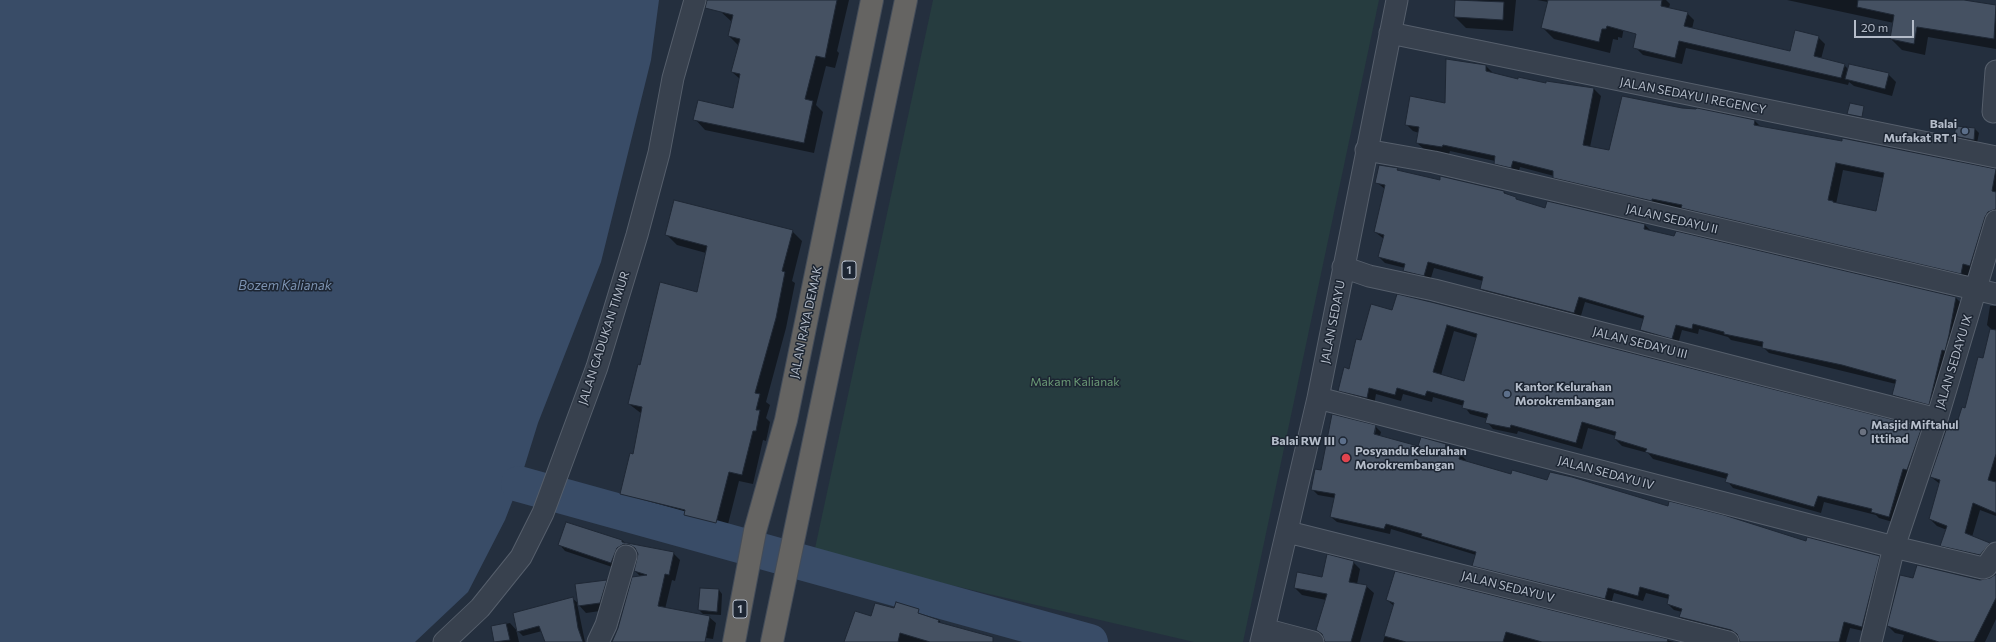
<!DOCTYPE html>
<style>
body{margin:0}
#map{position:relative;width:1996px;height:642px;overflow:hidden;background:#242f3e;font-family:Commissioner,sans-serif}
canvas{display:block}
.scale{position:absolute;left:1854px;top:20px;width:60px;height:18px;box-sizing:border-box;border:2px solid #b4bcc9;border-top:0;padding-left:5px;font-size:12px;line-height:14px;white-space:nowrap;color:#b4bcc9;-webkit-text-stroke:3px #1d2633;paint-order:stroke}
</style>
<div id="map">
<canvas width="1996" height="642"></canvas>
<div class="scale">20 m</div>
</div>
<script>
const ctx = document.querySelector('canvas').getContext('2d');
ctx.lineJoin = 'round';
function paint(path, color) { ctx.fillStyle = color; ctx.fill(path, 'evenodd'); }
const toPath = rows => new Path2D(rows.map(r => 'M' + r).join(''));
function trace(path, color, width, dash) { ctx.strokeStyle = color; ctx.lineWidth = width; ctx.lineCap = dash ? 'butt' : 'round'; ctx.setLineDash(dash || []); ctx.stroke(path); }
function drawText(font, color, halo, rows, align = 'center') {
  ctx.font = font + ' Commissioner,sans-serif'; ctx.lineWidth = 3; ctx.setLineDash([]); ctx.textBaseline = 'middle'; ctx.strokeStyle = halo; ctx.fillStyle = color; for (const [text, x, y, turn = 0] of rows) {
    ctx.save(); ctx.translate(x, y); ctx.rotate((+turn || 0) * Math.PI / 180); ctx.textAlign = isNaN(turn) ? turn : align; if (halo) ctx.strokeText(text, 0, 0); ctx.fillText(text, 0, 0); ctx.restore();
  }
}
paint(toPath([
 [933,0,1379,0,1243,642,1194,642,814,553]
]), '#263c3f');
paint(toPath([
 [0,0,659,0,651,60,601,262,538,423,519,484,505,520,468,592,415,642,0,642]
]), '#394c67');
paint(toPath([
 [722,0,849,0,837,51,839,53,835,68,826,66,816,105,823,112,814,153,705,130,695,119,733,109,740,79,732,72,739,46,729,36,732,22,720,11],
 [1457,0,1516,0,1513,31,1466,28,1455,17],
 [1537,0,1629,0,1622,38,1618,37,1618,40,1613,39,1610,53,1554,39,1543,28,1548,2],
 [1646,0,1666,0,1670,4,1669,8,1687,13,1694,20,1692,29,1791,52,1818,37,1825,44,1821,59,1844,65,1848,69,1888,74,1896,82,1892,96,1854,86,1849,82,1848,85,1686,48,1682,64,1643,55,1636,48],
 [1787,0,1959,0,1996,6,1996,4,1996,49,1928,37,1925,55,1902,50,1891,39,1894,23],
 [1486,66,1493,73,1519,80,1594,89,1601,96,1590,147,1609,152,1755,121,1761,127,1842,142,1843,139,1996,170,1996,219,1968,280,1561,184,1554,176,1520,167,1518,174,1502,171,1495,163,1495,161,1450,151,1449,154,1425,150,1417,143,1419,133,1413,131,1406,124,1446,104],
 [1843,170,1884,178,1877,213,1836,204],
 [1957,127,1975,129,1979,133,1977,143,1959,139,1955,136],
 [1397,169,1400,172,1440,181,1504,192,1518,201,1545,209,1645,225,1651,231,1956,298,1962,304,1935,410,1899,401,1893,395,1896,384,1769,353,1763,347,1731,340,1728,337,1699,329,1698,334,1682,330,1678,344,1647,336,1641,330,1644,319,1585,302,1580,319,1487,295,1481,289,1483,281,1434,268,1430,281,1410,277,1404,271,1405,268,1385,263,1379,257,1384,239,1375,232,1385,189,1376,182],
 [792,231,802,241,792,281,795,283,786,328,766,402,770,405,766,418,770,422,766,441,763,440,753,484,739,481,726,532,696,524,690,518,631,504,621,494,633,455,642,414,629,404,641,366,698,293,706,253,677,245,667,235],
 [1990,306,1996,306,1996,516,1980,510,1972,537,1989,544,1996,551,1987,562,1949,552,1942,545,1947,530,1937,526,1930,519,1940,484,1931,477,1965,409,1984,359,1991,329,1987,325],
 [1393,311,1921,428,1928,435,1896,523,1879,518,1876,515,1824,502,1821,513,1733,488,1727,481,1727,479,1653,459,1648,453,1622,446,1615,439,1616,436,1588,428,1582,449,1518,431,1517,434,1493,429,1487,422,1488,419,1470,414,1464,406,1433,397,1432,402,1403,394,1401,401,1376,394,1374,405,1346,397,1339,390,1362,341],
 [1454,331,1477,338,1464,382,1441,375],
 [1375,426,1381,432,1380,436,1419,447,1421,438,1446,445,1451,452,1460,454,1466,460,1466,462,1512,475,1668,507,1807,543,1879,557,1885,562,1868,632,1850,628,1846,642,1741,642,1738,636,1686,623,1680,617,1682,612,1674,610,1668,604,1669,599,1646,593,1643,601,1614,593,1611,604,1479,571,1474,565,1476,555,1391,529,1390,534,1337,522,1331,517,1335,498,1318,495,1313,490,1322,471],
 [1374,429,1376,429,1374,439,1372,438],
 [622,540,625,543,673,553,680,560,675,581,672,580,665,609,709,617,716,623,713,639,694,636,693,642,613,642,641,577,635,571,639,553,637,551,630,550,618,569,565,551,559,544],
 [1353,562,1360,569,1357,584,1366,586,1374,593,1360,642,1326,642,1325,638,1317,630,1326,600,1302,595,1295,588,1323,578],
 [1395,572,1674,642,1383,642,1394,606,1387,600],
 [1996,574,1996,619,1985,642,1902,642,1904,635,1895,633,1888,626,1914,579,1980,581,1991,579],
 [606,581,614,588,607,610,586,613,577,603,585,642,546,642,542,631,523,636,516,629,519,642,495,642,492,627,510,623,518,632,572,598,579,604],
 [719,590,722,594,721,615,703,614,699,610],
 [895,610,919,610,925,616,939,620,942,624,985,642,845,642,872,617]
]), '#0007');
trace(toPath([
 [519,484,1090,642]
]), '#394c67', 36);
const building = toPath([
 [707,0,837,0,825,58,816,56,805,99,813,101,804,143,693,120,698,100,733,108,740,74,731,72,740,39,728,36,733,15,705,8,707,0],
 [1455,0,1504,2,1503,20,1454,17,1455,0],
 [1548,0,1662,0,1661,6,1688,12,1684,26,1790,51,1795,30,1819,36,1814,56,1845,64,1841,78,1679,41,1675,58,1633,48,1636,34,1607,26,1606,29,1602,29,1599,42,1541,28,1548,0],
 [1858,0,1964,0,1996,5,1994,39,1917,27,1914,44,1890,39,1894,15,1857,7,1858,0],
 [1446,59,1486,65,1486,71,1518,79,1518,77,1546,83,1546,81,1594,88,1583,145,1609,150,1622,96,1682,108,1696,109,1697,108,1755,120,1754,125,1842,141,1842,138,1996,169,1992,191,1996,192,1996,209,1988,212,1985,217,1970,266,1963,264,1961,274,1681,208,1682,205,1652,199,1652,201,1553,178,1553,171,1513,161,1511,168,1494,164,1495,156,1443,145,1442,147,1416,143,1419,127,1405,125,1410,96,1445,103,1446,59],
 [1836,163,1884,173,1876,211,1833,202,1833,201,1828,200,1836,163],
 [1849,64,1889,73,1885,89,1845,79,1849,64],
 [1850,103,1864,106,1862,117,1847,114,1850,103],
 [1956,126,1975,128,1974,140,1954,136,1956,126],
 [1379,165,1398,168,1397,170,1440,180,1440,176,1504,191,1504,193,1516,197,1516,199,1545,208,1547,201,1645,224,1644,229,1674,236,1676,231,1956,297,1949,335,1945,351,1942,350,1929,405,1892,395,1896,380,1842,365,1762,348,1763,342,1724,334,1724,332,1693,324,1692,329,1676,325,1672,339,1640,330,1644,316,1579,297,1574,313,1480,289,1483,277,1428,262,1424,276,1403,271,1405,264,1378,257,1384,235,1374,232,1385,185,1375,183,1379,165],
 [674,200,793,230,782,271,785,272,776,318,755,393,760,394,756,410,760,410,756,431,753,431,742,475,729,472,716,523,684,515,685,510,620,494,630,453,633,454,642,407,628,404,638,364,640,365,660,282,697,292,707,246,665,235,674,200],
 [1397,294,1431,302,1922,427,1907,470,1903,469,1889,517,1871,512,1872,509,1818,496,1814,507,1725,482,1728,474,1645,452,1647,449,1614,439,1616,432,1582,422,1576,443,1511,425,1510,428,1485,423,1488,414,1462,408,1464,401,1427,391,1425,396,1397,388,1395,395,1369,388,1367,398,1338,391,1344,367,1349,369,1356,339,1361,340,1371,304,1392,310,1397,294],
 [1447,325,1477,334,1464,381,1433,372,1447,325],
 [1990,329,1996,330,1996,454,1988,480,1996,482,1996,513,1973,503,1965,533,1990,543,1980,555,1940,546,1947,526,1929,519,1940,480,1930,477,1947,427,1955,429,1962,407,1965,408,1978,357,1983,358,1990,329],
 [1332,414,1376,425,1374,434,1418,446,1421,437,1446,444,1445,449,1461,453,1459,459,1511,474,1512,470,1547,480,1550,472,1572,477,1668,506,1669,501,1724,515,1806,541,1807,537,1880,556,1862,627,1844,622,1839,642,1740,642,1737,634,1731,630,1679,617,1682,609,1667,604,1669,595,1640,587,1638,596,1608,588,1605,599,1472,566,1476,552,1421,536,1422,534,1386,524,1384,529,1330,517,1335,494,1311,490,1315,469,1321,470,1332,414],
 [566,522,622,540,622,542,674,552,669,575,665,574,658,606,710,616,705,642,612,642,618,628,632,577,647,575,634,571,638,554,635,548,630,545,624,544,617,548,611,563,558,545,566,522],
 [1327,554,1354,561,1349,582,1367,585,1351,642,1325,642,1322,634,1316,630,1327,594,1294,588,1297,572,1322,577,1327,554],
 [1917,565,1980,580,1990,578,1996,574,1996,598,1974,642,1939,642,1887,626,1900,575,1913,578,1917,565],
 [1395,571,1668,639,1667,642,1542,642,1506,632,1503,642,1406,642,1384,636,1394,603,1386,600,1395,571],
 [607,580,600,603,578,606,575,584,607,580],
 [700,588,719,589,717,612,698,610,700,588],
 [573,597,578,628,583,642,545,642,539,626,517,632,513,613,573,597],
 [896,602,919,609,918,613,939,620,938,622,993,637,993,642,930,642,900,633,898,642,844,642,855,611,871,616,875,603,894,608,896,602],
 [506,623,510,640,494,642,491,626,506,623]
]);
paint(building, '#455162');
trace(building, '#1f2835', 1);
const minor = toPath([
 [1390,33,1996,157],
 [1993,112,1996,71],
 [1366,150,1434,162,1996,294],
 [1343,267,1369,276,1434,290,1937,419],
 [1318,398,1894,547,1983,568,1986,567,1996,553],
 [1288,532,1728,642],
 [1264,629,1313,642],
 [444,642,480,608,521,557,543,513,597,367,637,235,659,153,673,78,695,0],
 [598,642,606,625,626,556],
 [1261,642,1318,398,1397,0],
 [1871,642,1894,547,1937,419,1996,221]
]);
const trunk = toPath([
 [734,642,755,531,786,420,872,0],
 [772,642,906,0]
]);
trace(minor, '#565f6c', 23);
trace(trunk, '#434c59', 24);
trace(minor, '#38414e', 21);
trace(trunk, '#656462', 22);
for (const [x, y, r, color] of [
 [1965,131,4,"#5c6f8a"],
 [1507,394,4,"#5c6f8a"],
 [1863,432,4,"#6b7280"],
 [1343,441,4,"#5c6f8a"],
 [1346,458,5,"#e0444e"]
]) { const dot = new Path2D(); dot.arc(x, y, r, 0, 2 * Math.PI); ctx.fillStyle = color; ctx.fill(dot); trace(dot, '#1d2633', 1.5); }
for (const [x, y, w] of [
 [849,270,14],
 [740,609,14]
]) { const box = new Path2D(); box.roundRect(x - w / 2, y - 9, w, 18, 3); ctx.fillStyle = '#1d2633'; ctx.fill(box); trace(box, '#b4bcc9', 1); }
drawText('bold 11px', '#b4bcc9', null, [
 ["1",849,270],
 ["1",740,609]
]);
drawText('12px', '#b4bcc9', '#1d2633', [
 ["JALAN SEDAYU I REGENCY",1693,96,11],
 ["JALAN SEDAYU II",1672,219,13],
 ["JALAN RAYA DEMAK",806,322,-78],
 ["JALAN SEDAYU",1333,322,-79],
 ["JALAN GADUKAN TIMUR",604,338,-72],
 ["JALAN SEDAYU III",1640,343,14],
 ["JALAN SEDAYU IX",1954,362,-73],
 ["JALAN SEDAYU IV",1606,473,15],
 ["JALAN SEDAYU V",1508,587,14]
]);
drawText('bold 12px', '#b4bcc9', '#1d2633', [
 ["Balai",1957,124,"right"],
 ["Mufakat RT 1",1957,138,"right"],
 ["Kantor Kelurahan",1515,387],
 ["Morokrembangan",1515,401],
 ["Masjid Miftahul",1871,425],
 ["Ittihad",1871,439],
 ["Balai RW III",1335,441,"right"],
 ["Posyandu Kelurahan",1355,451],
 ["Morokrembangan",1355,465]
], 'left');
drawText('12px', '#6b9a76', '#1d2633', [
 ["Makam Kalianak",1075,382]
]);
drawText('italic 13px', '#7c92b1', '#1d2633', [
 ["Bozem Kalianak",285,286]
]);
</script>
